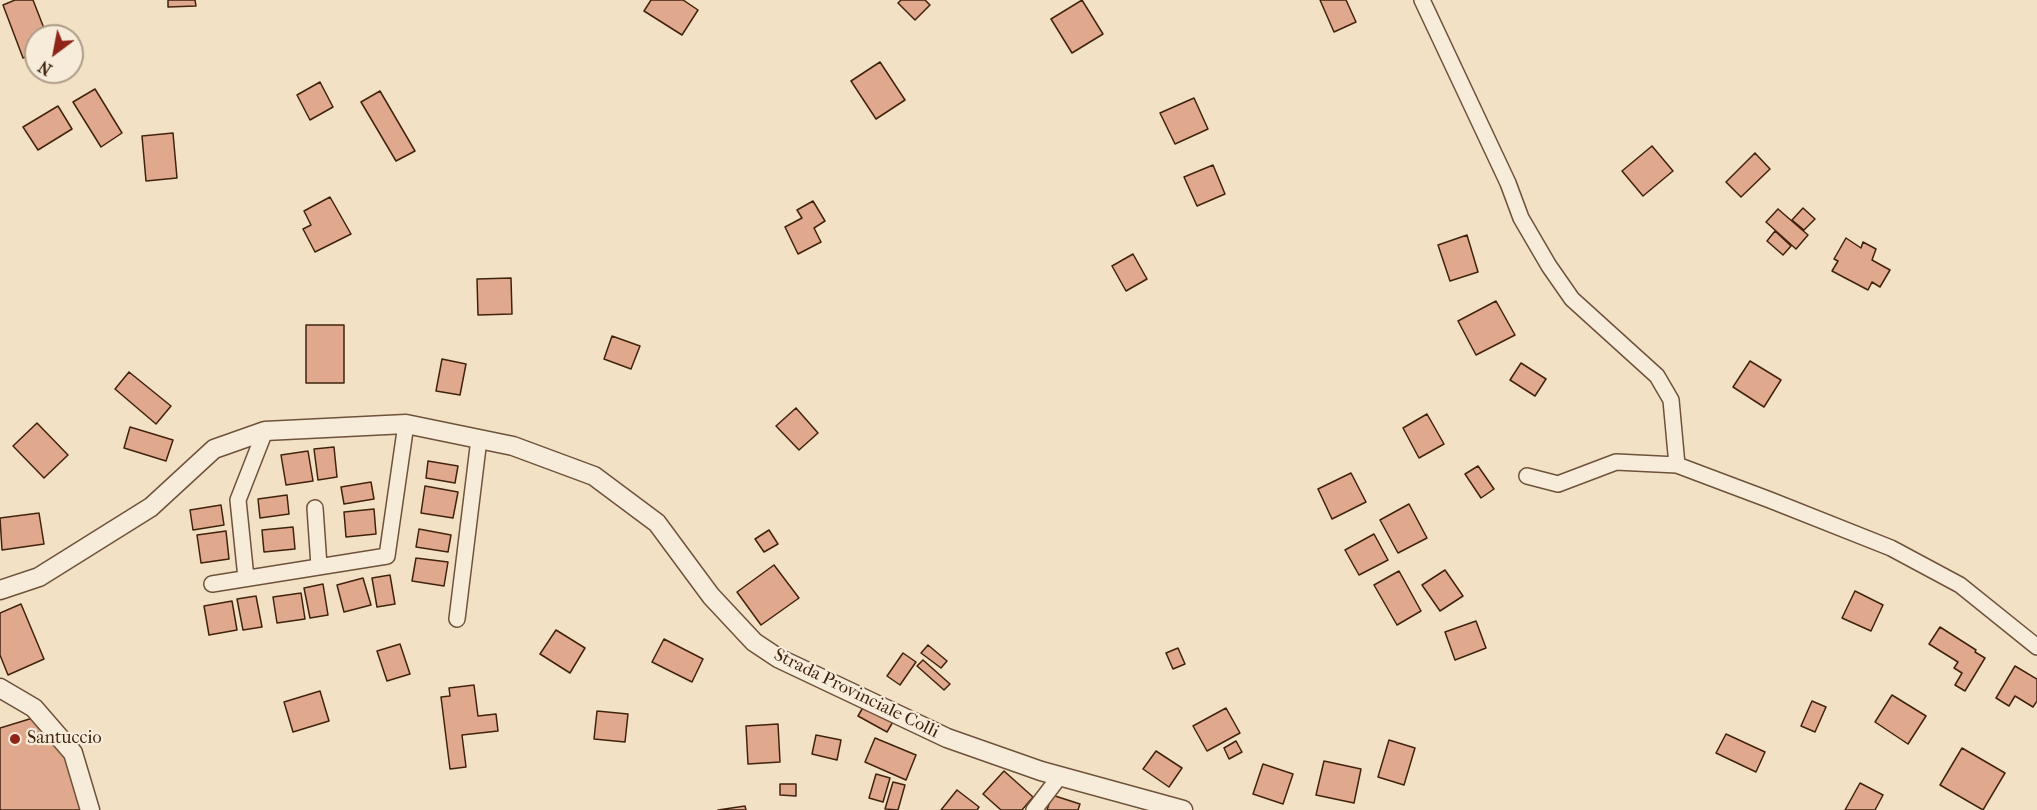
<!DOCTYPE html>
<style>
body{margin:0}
#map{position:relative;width:2037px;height:810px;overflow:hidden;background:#f3e1c6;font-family:"IM FELL French Canon",serif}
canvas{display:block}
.north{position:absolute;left:24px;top:24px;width:60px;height:60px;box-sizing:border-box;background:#f7ecda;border:2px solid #ae9c88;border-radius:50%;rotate:212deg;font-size:16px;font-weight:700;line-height:24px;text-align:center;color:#41230c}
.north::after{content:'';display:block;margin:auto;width:21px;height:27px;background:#8f2418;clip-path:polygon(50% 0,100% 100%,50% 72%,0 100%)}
</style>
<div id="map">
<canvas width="2037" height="810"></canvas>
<div class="north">N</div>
</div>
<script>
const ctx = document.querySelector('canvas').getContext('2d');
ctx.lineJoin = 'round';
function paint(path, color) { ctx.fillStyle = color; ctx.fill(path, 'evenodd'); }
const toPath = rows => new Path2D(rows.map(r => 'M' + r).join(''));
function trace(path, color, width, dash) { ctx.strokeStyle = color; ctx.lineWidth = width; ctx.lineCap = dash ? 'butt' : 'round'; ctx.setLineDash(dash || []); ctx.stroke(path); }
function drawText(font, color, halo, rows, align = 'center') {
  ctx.font = font + ' "IM FELL French Canon",serif'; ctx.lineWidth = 4.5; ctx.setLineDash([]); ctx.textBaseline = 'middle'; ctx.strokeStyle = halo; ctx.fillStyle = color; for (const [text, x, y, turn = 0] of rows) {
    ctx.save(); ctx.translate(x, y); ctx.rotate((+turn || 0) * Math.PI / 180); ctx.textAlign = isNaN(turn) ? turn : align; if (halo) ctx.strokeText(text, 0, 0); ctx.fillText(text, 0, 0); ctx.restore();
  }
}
const building = toPath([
 [15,0,33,0,47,36,36,36,36,53,23,58,3,5,15,0],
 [168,0,195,0,196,6,168,7,168,0],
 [651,0,683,0,698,10,682,35,644,11,651,0],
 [901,0,925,0,930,5,915,20,898,3,901,0],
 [1082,0,1103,34,1072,53,1051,19,1082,0],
 [1320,0,1346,0,1356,22,1334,32,1320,0],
 [880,62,905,100,876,119,851,81,880,62],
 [320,82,333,107,310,120,297,95,320,82],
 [95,89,122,133,101,147,73,102,95,89],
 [380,91,415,151,396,161,361,102,380,91],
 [1194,98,1208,129,1175,144,1160,113,1194,98],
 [58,106,72,129,38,150,23,127,58,106],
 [173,133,177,178,146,181,142,136,173,133],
 [1652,146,1673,171,1643,196,1622,171,1652,146],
 [1755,153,1770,169,1741,197,1726,182,1755,153],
 [1213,165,1225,194,1197,206,1184,177,1213,165],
 [330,197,351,234,315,252,303,229,311,225,304,211,330,197],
 [813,201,825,221,814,228,821,242,798,254,785,227,802,218,797,210,813,201],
 [1803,208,1815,219,1804,230,1792,220,1803,208],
 [1778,209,1808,235,1796,249,1766,222,1778,209],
 [1775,231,1791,246,1783,255,1767,241,1775,231],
 [1467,235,1478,272,1450,281,1438,245,1467,235],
 [1846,238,1861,248,1863,242,1876,249,1872,260,1890,270,1880,287,1872,282,1868,290,1832,271,1838,261,1834,259,1846,238],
 [1133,254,1147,279,1126,291,1112,266,1133,254],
 [511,278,512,314,478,315,477,279,511,278],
 [1496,301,1515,335,1476,355,1458,321,1496,301],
 [306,325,344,325,344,383,306,383,306,325],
 [612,336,640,346,631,369,604,359,612,336],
 [442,359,466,364,460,395,436,391,442,359],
 [1750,361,1781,380,1764,407,1733,387,1750,361],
 [1521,363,1546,379,1535,396,1510,380,1521,363],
 [129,372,171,406,156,424,115,389,129,372],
 [796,408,818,433,799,450,776,426,796,408],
 [1427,414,1444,444,1419,458,1403,428,1427,414],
 [37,423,68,455,44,478,13,446,37,423],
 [130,427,173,440,166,461,124,448,130,427],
 [334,447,337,477,318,480,314,449,334,447],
 [308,451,313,481,286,485,281,455,308,451],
 [428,461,458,466,455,483,426,478,428,461],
 [1478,466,1494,489,1481,498,1465,474,1478,466],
 [1351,473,1366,502,1332,519,1318,489,1351,473],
 [371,482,374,499,344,504,341,487,371,482],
 [425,486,458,492,453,518,421,513,425,486],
 [287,495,289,514,260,518,258,499,287,495],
 [1409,504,1427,538,1398,553,1380,520,1409,504],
 [221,505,224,525,193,530,190,510,221,505],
 [374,509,376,534,346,537,344,512,374,509],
 [39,513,44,544,2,550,0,518,39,513],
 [293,527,295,549,264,552,262,530,293,527],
 [419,529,451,535,448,552,416,547,419,529],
 [769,530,778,544,764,552,755,539,769,530],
 [226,531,229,559,201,563,197,535,226,531],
 [1374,534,1388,560,1359,575,1345,550,1374,534],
 [416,558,448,562,444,586,412,581,416,558],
 [774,565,799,598,761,625,737,592,774,565],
 [1445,570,1463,596,1440,611,1422,585,1445,570],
 [1399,571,1421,611,1397,625,1374,585,1399,571],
 [390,575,395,604,377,607,372,578,390,575],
 [363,578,371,605,344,612,337,585,363,578],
 [323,584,328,615,310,618,304,588,323,584],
 [1855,591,1883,605,1871,631,1842,618,1855,591],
 [301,593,305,619,277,623,273,597,301,593],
 [256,596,262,627,243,630,237,599,256,596],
 [232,601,237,630,209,635,204,606,232,601],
 [21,604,44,659,8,675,0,655,0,613,21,604],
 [1476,621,1486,648,1455,660,1445,632,1476,621],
 [1940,627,1976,650,1975,652,1985,658,1965,691,1955,685,1962,673,1954,668,1958,662,1929,644,1940,627],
 [556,630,585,648,570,673,540,654,556,630],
 [664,639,703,659,692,682,652,662,664,639],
 [400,644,410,674,387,681,377,651,400,644],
 [928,645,947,661,941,668,921,653,928,645],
 [1178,648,1185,664,1173,669,1166,653,1178,648],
 [903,653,916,662,900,685,887,676,903,653],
 [923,660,950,684,944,690,917,666,923,660],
 [2015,666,2037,679,2037,701,2033,707,2015,696,2009,706,1996,698,2015,666],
 [474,685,478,716,496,714,498,731,462,735,466,767,450,769,441,697,450,696,449,688,474,685],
 [320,691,329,721,293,732,284,702,320,691],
 [1892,695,1926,716,1908,744,1875,722,1892,695],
 [1812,701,1826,707,1815,732,1801,726,1812,701],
 [865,704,894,720,887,732,858,716,865,704],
 [1226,708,1240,733,1207,751,1193,726,1226,708],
 [597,711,628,714,625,742,594,739,597,711],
 [36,717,70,757,79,791,80,810,0,810,0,728,36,717],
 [778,724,780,762,748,764,746,726,778,724],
 [1726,734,1765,752,1756,772,1716,753,1726,734],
 [816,735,841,740,837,760,812,754,816,735],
 [875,738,916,755,906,780,865,762,875,738],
 [1389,740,1415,748,1404,785,1378,777,1389,740],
 [1236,741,1242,752,1229,759,1224,748,1236,741],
 [1962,748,2005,773,1983,810,1940,785,1962,748],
 [1156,751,1182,768,1169,787,1143,769,1156,751],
 [1324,761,1361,769,1354,803,1316,795,1324,761],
 [1263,764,1293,774,1283,804,1253,794,1263,764],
 [1004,771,1033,797,1022,810,1001,810,983,794,1004,771],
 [876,774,890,778,883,802,869,798,876,774],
 [893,782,905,785,898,810,885,809,893,782],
 [1860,783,1883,795,1875,810,1845,810,1860,783],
 [780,784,796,784,796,796,780,795,780,784],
 [957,790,979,807,977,810,941,810,957,790],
 [1052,795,1080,804,1078,810,1047,810,1052,795],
 [745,806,746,810,718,810,745,806]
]);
paint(building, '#e0a98e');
trace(building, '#41230c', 1.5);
const minor = toPath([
 [1422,0,1508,183,1521,218,1549,266,1572,299,1657,376,1671,400,1677,465],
 [1527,476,1558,484,1616,462,1677,465,1770,500,1891,548,1960,585,2037,647],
 [315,508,319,566],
 [246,578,238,500,265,431],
 [212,584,387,556,406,424],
 [457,619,479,439],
 [1034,810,1060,776]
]);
const tertiary = toPath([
 [0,590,39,577,151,507,214,449,265,431,406,424,513,446,594,476,657,523,711,596,754,642,778,658,947,738,1041,771,1183,810],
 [0,688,34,708,73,753,90,810]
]);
trace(minor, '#6e523a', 18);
trace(tertiary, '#6e523a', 21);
trace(minor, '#f7ecda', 15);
trace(tertiary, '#f7ecda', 18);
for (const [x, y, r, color] of [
 [15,739,6,"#8f2418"]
]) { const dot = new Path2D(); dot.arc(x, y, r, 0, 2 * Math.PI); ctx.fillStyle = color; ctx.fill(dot); trace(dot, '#f7ecda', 2); }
drawText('18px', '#41230c', '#f7ecda', [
 ["Strada Provinciale Colli",856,694,26]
]);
drawText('18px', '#41230c', '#f7ecda', [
 ["Santuccio",27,739]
], 'left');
</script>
